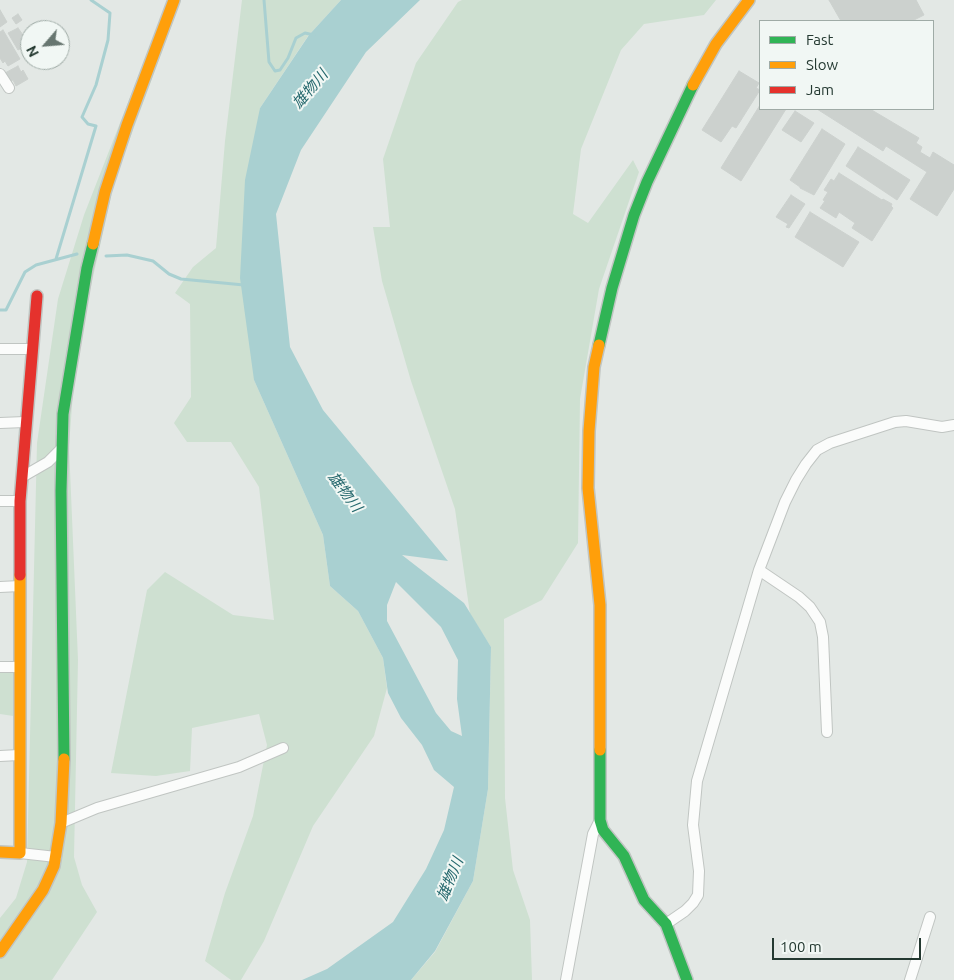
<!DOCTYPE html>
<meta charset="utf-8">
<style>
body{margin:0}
#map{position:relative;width:954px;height:980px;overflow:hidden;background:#e3e8e5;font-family:Ubuntu,sans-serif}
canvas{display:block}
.legend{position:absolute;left:759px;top:20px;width:175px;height:90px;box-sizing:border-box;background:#f1f7f4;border:1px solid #9faba6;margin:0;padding:6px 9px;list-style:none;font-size:15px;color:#243931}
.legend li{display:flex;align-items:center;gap:10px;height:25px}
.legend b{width:25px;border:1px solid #9faba6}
.north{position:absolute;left:20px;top:20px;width:50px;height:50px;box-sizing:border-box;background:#f1f7f4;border:1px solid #9faba6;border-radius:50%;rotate:243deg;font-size:14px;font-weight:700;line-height:20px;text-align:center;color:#243931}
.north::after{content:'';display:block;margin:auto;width:18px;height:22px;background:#677670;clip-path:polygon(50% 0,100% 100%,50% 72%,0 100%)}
.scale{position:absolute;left:772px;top:938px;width:149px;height:22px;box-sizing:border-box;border:2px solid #243931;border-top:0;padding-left:6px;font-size:15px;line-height:18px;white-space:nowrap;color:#243931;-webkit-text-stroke:4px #f1f7f4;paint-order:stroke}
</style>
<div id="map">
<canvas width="954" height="980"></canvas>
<ul class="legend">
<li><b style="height:6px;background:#30b455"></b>Fast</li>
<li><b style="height:6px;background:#ff9f0a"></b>Slow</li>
<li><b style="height:6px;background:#e5322d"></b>Jam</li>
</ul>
<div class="north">N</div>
<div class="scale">100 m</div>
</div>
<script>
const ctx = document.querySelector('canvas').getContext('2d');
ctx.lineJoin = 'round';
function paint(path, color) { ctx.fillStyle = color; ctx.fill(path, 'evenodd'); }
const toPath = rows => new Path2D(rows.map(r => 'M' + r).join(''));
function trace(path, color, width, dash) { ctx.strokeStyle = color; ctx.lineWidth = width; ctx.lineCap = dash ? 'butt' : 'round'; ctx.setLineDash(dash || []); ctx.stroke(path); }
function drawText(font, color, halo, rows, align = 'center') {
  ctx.font = font + ' Ubuntu,"Noto Sans JP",sans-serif'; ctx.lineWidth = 4; ctx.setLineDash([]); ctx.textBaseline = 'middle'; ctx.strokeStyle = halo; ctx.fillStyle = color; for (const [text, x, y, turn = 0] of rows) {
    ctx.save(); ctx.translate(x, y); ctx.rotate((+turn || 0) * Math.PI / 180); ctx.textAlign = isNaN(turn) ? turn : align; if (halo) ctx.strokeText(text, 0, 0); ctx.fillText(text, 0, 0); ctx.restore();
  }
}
paint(toPath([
 [168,0,181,0,115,179,76,353,69,446,78,660,74,857,82,885,97,912,52,980,0,980,0,918,16,898,27,862,37,443,58,299,84,215],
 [242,0,341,0,308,36,260,108,254,380,323,535,330,586,358,611,383,658,387,688,374,736,313,826,264,941,241,980,231,980,205,961,225,893,253,816,267,745,259,714,192,728,190,771,156,776,111,773,147,590,165,572,233,615,274,620,259,487,231,442,187,442,174,423,191,397,190,304,175,293,193,267,216,248,225,141],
 [462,0,716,0,704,15,644,24,621,50,581,149,573,214,588,223,633,160,639,172,599,289,580,399,578,543,542,600,504,619,505,798,513,870,530,920,532,980,411,980,435,952,473,881,488,789,491,647,470,614,455,509,411,381,382,281,373,227,390,227,383,159,416,63,458,2],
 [0,667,20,667,20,717,0,714]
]), '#cee0d1');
paint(toPath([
 [341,0,420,0,366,52,301,150,276,214,290,347,323,410,448,561,402,555,464,603,491,647,488,789,473,881,435,951,411,980,302,980,327,969,393,922,426,869,444,830,454,787,434,770,422,745,401,718,388,693,383,658,358,611,330,586,323,535,254,380,240,278,245,180,260,108,309,35],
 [396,582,441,627,458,660,457,699,462,736,451,731,436,713,387,621,387,605]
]), '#a9d0d1');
trace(toPath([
 [264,0,269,62,275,71,280,70,288,58,296,38,305,33,314,35],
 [106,256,127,255,153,261,169,274,181,279,244,285],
 [56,259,96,126,88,124,82,117,96,85,108,40,110,13,91,0],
 [0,310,6,310,25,272,36,265,77,254]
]), '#a9d0d1', 3);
const building = toPath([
 [829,0,916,0,924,15,912,21,841,21,829,0],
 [0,10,7,22,0,27,0,10],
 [18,14,22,20,16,24,12,18,18,14],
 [18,28,23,35,21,36,23,40,21,43,24,47,18,50,8,33,18,28],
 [37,29,30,30,30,48,27,48,26,30,37,29],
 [3,30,20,59,8,66,5,61,3,63,0,58,0,32,3,30],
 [18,66,21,72,23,70,28,79,16,86,13,80,10,81,5,73,18,66],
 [739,71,759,83,756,88,760,90,736,128,732,126,721,142,702,130,739,71],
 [760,105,760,109,786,109,741,181,721,168,760,105],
 [817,109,870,109,919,138,916,143,922,147,920,152,930,158,933,152,954,165,954,189,937,216,910,199,927,172,886,146,883,151,817,109],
 [795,111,814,123,801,142,782,130,795,111],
 [822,129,845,144,814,195,800,188,800,187,790,180,822,129],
 [858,147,910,180,897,200,846,166,858,147],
 [839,173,882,200,883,199,892,204,891,206,893,208,872,241,852,228,855,223,839,212,836,218,820,208,825,201,823,200,828,192,824,190,831,179,834,181,839,173],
 [791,195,805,204,789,228,786,227,788,224,776,217,791,195],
 [810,212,859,242,843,267,795,237,810,212]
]);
paint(building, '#ccd1ce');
trace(building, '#ccd1ce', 1);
const street = toPath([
 [0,74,9,88],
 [0,349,31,349],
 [0,423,25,422],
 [22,477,48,462,62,448],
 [0,501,20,501],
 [759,570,799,597,810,607,820,622,823,637,827,732],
 [0,587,20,586],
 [0,667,20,667],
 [0,756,19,755],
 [61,823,97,808,239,767,283,748],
 [20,853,56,857],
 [666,924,685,911,693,903,698,895,699,871,693,825,697,781,759,570,785,502,796,480,806,464,817,450,830,443,895,422,906,421,942,427,954,425],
 [566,980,593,834,600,820],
 [910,980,930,917]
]);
const fast = toPath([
 [599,345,612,288,634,215,647,182,693,85],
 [600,750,600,820,603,830,624,856,644,900,666,924,687,980],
 [64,759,61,491,63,414,87,268,93,244]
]);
const slow = toPath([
 [693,85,716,44,749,0],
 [93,244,105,192,127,125,174,0],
 [599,345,594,367,589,431,588,488,600,605,600,750],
 [0,852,20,853,20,575],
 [0,952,43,890,54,866,61,823,64,759]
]);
const jam = toPath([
 [20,575,20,501,37,296]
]);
trace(street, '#c0c5c2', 12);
trace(fast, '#c0c5c2', 14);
trace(slow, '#c0c5c2', 14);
trace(jam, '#c0c5c2', 14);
trace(street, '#fbfcfb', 10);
trace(fast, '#30b455', 11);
trace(slow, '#ff9f0a', 11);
trace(jam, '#e5322d', 11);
drawText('italic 15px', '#25686d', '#f1f7f4', [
 ["雄物川",310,89,-50],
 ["雄物川",345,492,53],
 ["雄物川",450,879,-68]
]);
</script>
